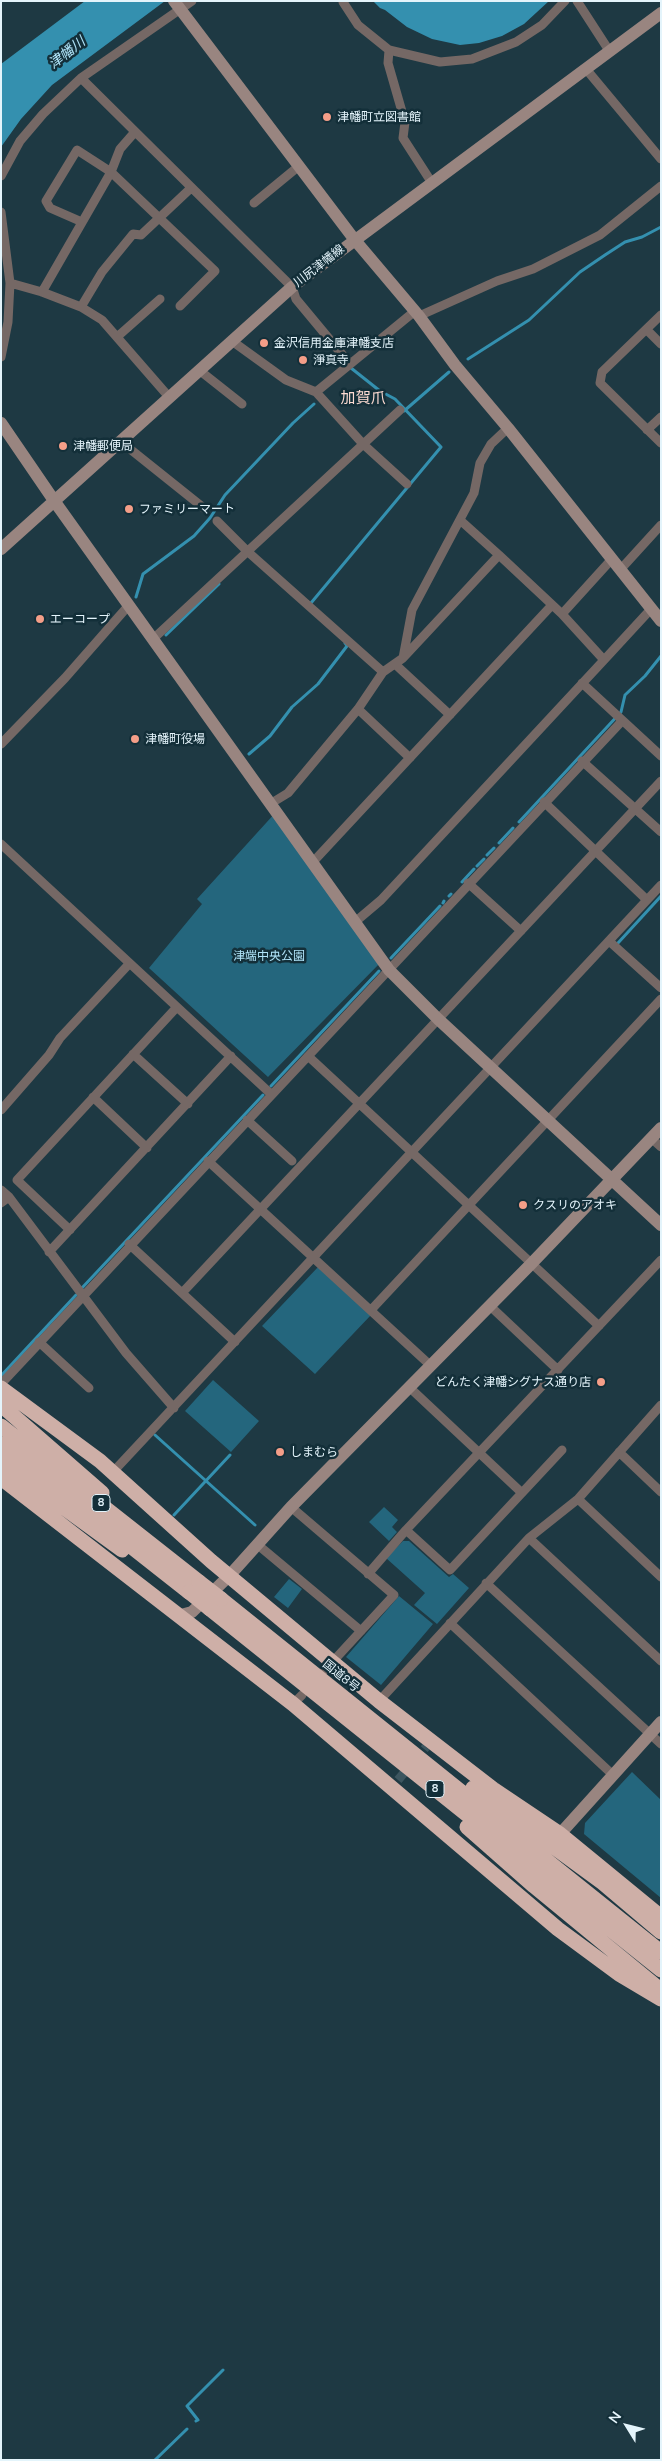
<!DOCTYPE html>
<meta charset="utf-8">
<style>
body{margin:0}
#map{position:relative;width:662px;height:2461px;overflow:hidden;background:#1e3943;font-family:Mulish,sans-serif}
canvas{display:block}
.frame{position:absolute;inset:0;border:2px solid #e4f4fb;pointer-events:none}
.north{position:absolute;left:602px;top:2401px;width:50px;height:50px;-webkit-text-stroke:4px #132f39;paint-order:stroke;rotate:306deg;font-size:14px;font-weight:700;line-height:20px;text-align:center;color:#e4f4fb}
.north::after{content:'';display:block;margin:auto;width:18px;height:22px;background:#e4f4fb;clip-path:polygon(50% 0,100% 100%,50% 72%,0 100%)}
</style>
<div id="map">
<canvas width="662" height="2461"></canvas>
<div class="frame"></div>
<div class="north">N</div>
</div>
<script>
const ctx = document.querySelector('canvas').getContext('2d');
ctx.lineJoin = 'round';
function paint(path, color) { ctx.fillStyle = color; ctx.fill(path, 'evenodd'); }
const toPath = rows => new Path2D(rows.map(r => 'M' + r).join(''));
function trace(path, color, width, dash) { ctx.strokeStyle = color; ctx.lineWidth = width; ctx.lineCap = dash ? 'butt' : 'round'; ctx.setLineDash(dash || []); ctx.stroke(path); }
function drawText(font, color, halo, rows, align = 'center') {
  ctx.font = font + ' Mulish,"Noto Sans JP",sans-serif'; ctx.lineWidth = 5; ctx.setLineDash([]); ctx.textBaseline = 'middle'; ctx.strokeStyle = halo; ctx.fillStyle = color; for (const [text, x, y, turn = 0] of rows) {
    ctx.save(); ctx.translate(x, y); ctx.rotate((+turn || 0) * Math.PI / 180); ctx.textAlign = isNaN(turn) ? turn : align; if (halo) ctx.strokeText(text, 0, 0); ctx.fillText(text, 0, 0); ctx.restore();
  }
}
paint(toPath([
 [276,812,382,961,268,1077,149,968,202,904,197,899],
 [319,1266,371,1315,315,1374,262,1326],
 [213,1380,259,1421,231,1452,185,1411],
 [384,1507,398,1520,392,1527,397,1532,389,1541,369,1522],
 [403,1541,409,1541,449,1577,453,1574,469,1588,437,1624,414,1605,425,1593,386,1558],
 [289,1579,302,1589,288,1608,274,1597],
 [399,1596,433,1624,381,1685,346,1657],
 [632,1772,661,1800,661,1898,584,1834,585,1823]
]), '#24667d');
paint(toPath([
 [85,1,165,1,52,85,21,119,1,147,1,64],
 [373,1,549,1,524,24,502,36,479,43,460,45,432,39,407,27,385,10,380,8]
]), '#3490af');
trace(toPath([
 [468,359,529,320,580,272,605,255,625,242,642,237,661,227],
 [404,411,449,372],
 [136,597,143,574,194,536,210,518,225,495,293,423,314,404],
 [311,603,441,447,395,399,380,391,351,368],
 [166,635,219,584],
 [249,754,270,736,292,707,318,684,347,646,345,643],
 [519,822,621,712,625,695,645,676,661,656],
 [499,843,513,828],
 [487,855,494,848],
 [477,866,484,859],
 [462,882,474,869],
 [449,896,451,894],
 [443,903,444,901],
 [618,943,661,896],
 [391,958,440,906],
 [271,1086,379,971],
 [81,1289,263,1095],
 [1,1376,76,1295],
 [155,1435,255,1525],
 [174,1515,230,1455],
 [196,2421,198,2420,187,2406,223,2370],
 [155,2460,187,2429]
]), '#3490af', 3);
trace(toPath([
 [398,1780,426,1747]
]), '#3c555f', 9, [9, 4.5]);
trace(toPath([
 [577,1,610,52],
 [343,2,358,25,389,50,440,62,472,59,516,42,542,25,565,1],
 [389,50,388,63,405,122,403,138,432,183],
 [586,69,661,159],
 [81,78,292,287,296,299,350,364],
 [1,176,20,141,43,114,81,78,192,1],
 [254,203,299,166],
 [1,212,10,283,8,322,1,357],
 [82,222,50,208,46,201,77,150,111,172,215,271,180,306],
 [10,283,42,292,81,307,102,320,169,397],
 [42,292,111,172,120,149,134,133],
 [81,307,102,272,133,234,141,235,191,188],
 [661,315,602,372,600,383,661,443],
 [419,316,497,281,533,269,600,235,661,186],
 [647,330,661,344],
 [117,337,160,299],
 [232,341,286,380,316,392,363,444,407,484],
 [199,370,242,404],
 [316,392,415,311],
 [647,430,661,417],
 [120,441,205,509],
 [460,520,499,555],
 [217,521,247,551,383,672],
 [620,570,661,525],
 [562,614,611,560],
 [153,639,400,410],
 [604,660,651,609],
 [396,665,450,715],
 [582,683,661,756],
 [358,709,410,758],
 [1,744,65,678,129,605],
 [582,761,661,832],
 [544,802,647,900],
 [270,804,288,793,358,709,383,672,403,658,412,610,474,493,480,463,491,444,508,428],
 [1,844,271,1094],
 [312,863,552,605],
 [468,883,521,931],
 [355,922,381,900,604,660,562,614,499,555,403,658],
 [609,941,661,988],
 [133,1054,188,1104],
 [308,1056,599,1326],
 [93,1097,147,1148],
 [1,1110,49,1055,60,1038,129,964],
 [247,1120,292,1161],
 [651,1138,661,1147],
 [208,1161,430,1365],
 [1,1190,9,1197,126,1353,174,1408],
 [1,1203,9,1197],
 [70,1230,17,1180,177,1007],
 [129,1244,235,1342],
 [49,1252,231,1056],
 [182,1293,661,781],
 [489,1305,558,1370],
 [371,1310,661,999],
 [39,1342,89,1388],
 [1,1384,622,721],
 [409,1387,522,1493],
 [562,1450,450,1570,406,1530,661,1260],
 [619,1452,661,1492],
 [112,1473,661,885],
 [578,1499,661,1577],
 [291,1507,394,1595,325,1670],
 [529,1538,661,1661],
 [258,1545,361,1631],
 [368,1574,406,1530],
 [486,1583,661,1744],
 [450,1623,613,1775],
 [379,1701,529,1538,578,1499,661,1405],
 [293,1704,302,1695]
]), '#756865', 9);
trace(toPath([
 [174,1,354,239,419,316,455,365,508,428,661,621],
 [1,423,55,502,389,970,438,1019,661,1225],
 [1,549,292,287,661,13],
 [181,1615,192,1612,230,1575,291,1507,532,1263,661,1128],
 [560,1834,661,1722]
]), '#998580', 12);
trace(toPath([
 [1,1388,100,1461,211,1561,379,1701,493,1789,560,1834,661,1917],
 [1,1405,102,1493],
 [1,1426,199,1582],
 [1,1444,189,1592],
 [1,1462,122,1550],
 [1,1478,293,1704,558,1929,619,1974,661,1999],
 [221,1599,661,1952],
 [210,1609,661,1970],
 [473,1788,603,1883,661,1932],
 [467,1827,534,1886,658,1988]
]), '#ceafa7', 15);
trace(toPath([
 [199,1582,221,1599],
 [189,1592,210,1609]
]), '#ceafa7', 15);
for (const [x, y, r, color] of [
 [327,117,5,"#f49e88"],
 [264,343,5,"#f49e88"],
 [303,360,5,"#f49e88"],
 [63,446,5,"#f49e88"],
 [129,509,5,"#f49e88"],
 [40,619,5,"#f49e88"],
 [135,739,5,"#f49e88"],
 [523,1205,5,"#f49e88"],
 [601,1382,5,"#f49e88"],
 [280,1452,5,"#f49e88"]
]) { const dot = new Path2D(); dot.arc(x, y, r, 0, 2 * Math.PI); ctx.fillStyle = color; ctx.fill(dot); trace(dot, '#132f39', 2); }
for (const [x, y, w] of [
 [101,1503,18],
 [435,1789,18]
]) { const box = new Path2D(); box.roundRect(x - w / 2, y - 8.5, w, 17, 4); ctx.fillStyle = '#132f39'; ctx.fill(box); trace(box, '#e4f4fb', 1); }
drawText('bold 11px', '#e4f4fb', null, [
 ["8",101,1503],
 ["8",435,1789]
]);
drawText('12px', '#e4f4fb', '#132f39', [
 ["津幡町立図書館",337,117],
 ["金沢信用金庫津幡支店",274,343],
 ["淨真寺",313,360],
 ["津幡郵便局",73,446],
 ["ファミリーマート",139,509],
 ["エーコープ",50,619],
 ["津幡町役場",145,739],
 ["クスリのアオキ",533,1205],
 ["どんたく津幡シグナス通り店",591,1382,"right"],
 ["しまむら",290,1452]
], 'left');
drawText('12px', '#e4f4fb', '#132f39', [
 ["川尻津幡線",319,266,-38],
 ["国道8号",341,1676,39]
]);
drawText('12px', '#b0e3f8', '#132f39', [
 ["津端中央公園",269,956]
]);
drawText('italic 14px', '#b1e5fa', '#132f39', [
 ["津幡川",67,53,-38]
]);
drawText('15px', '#fddbd2', '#132f39', [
 ["加賀爪",363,398]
]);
</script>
